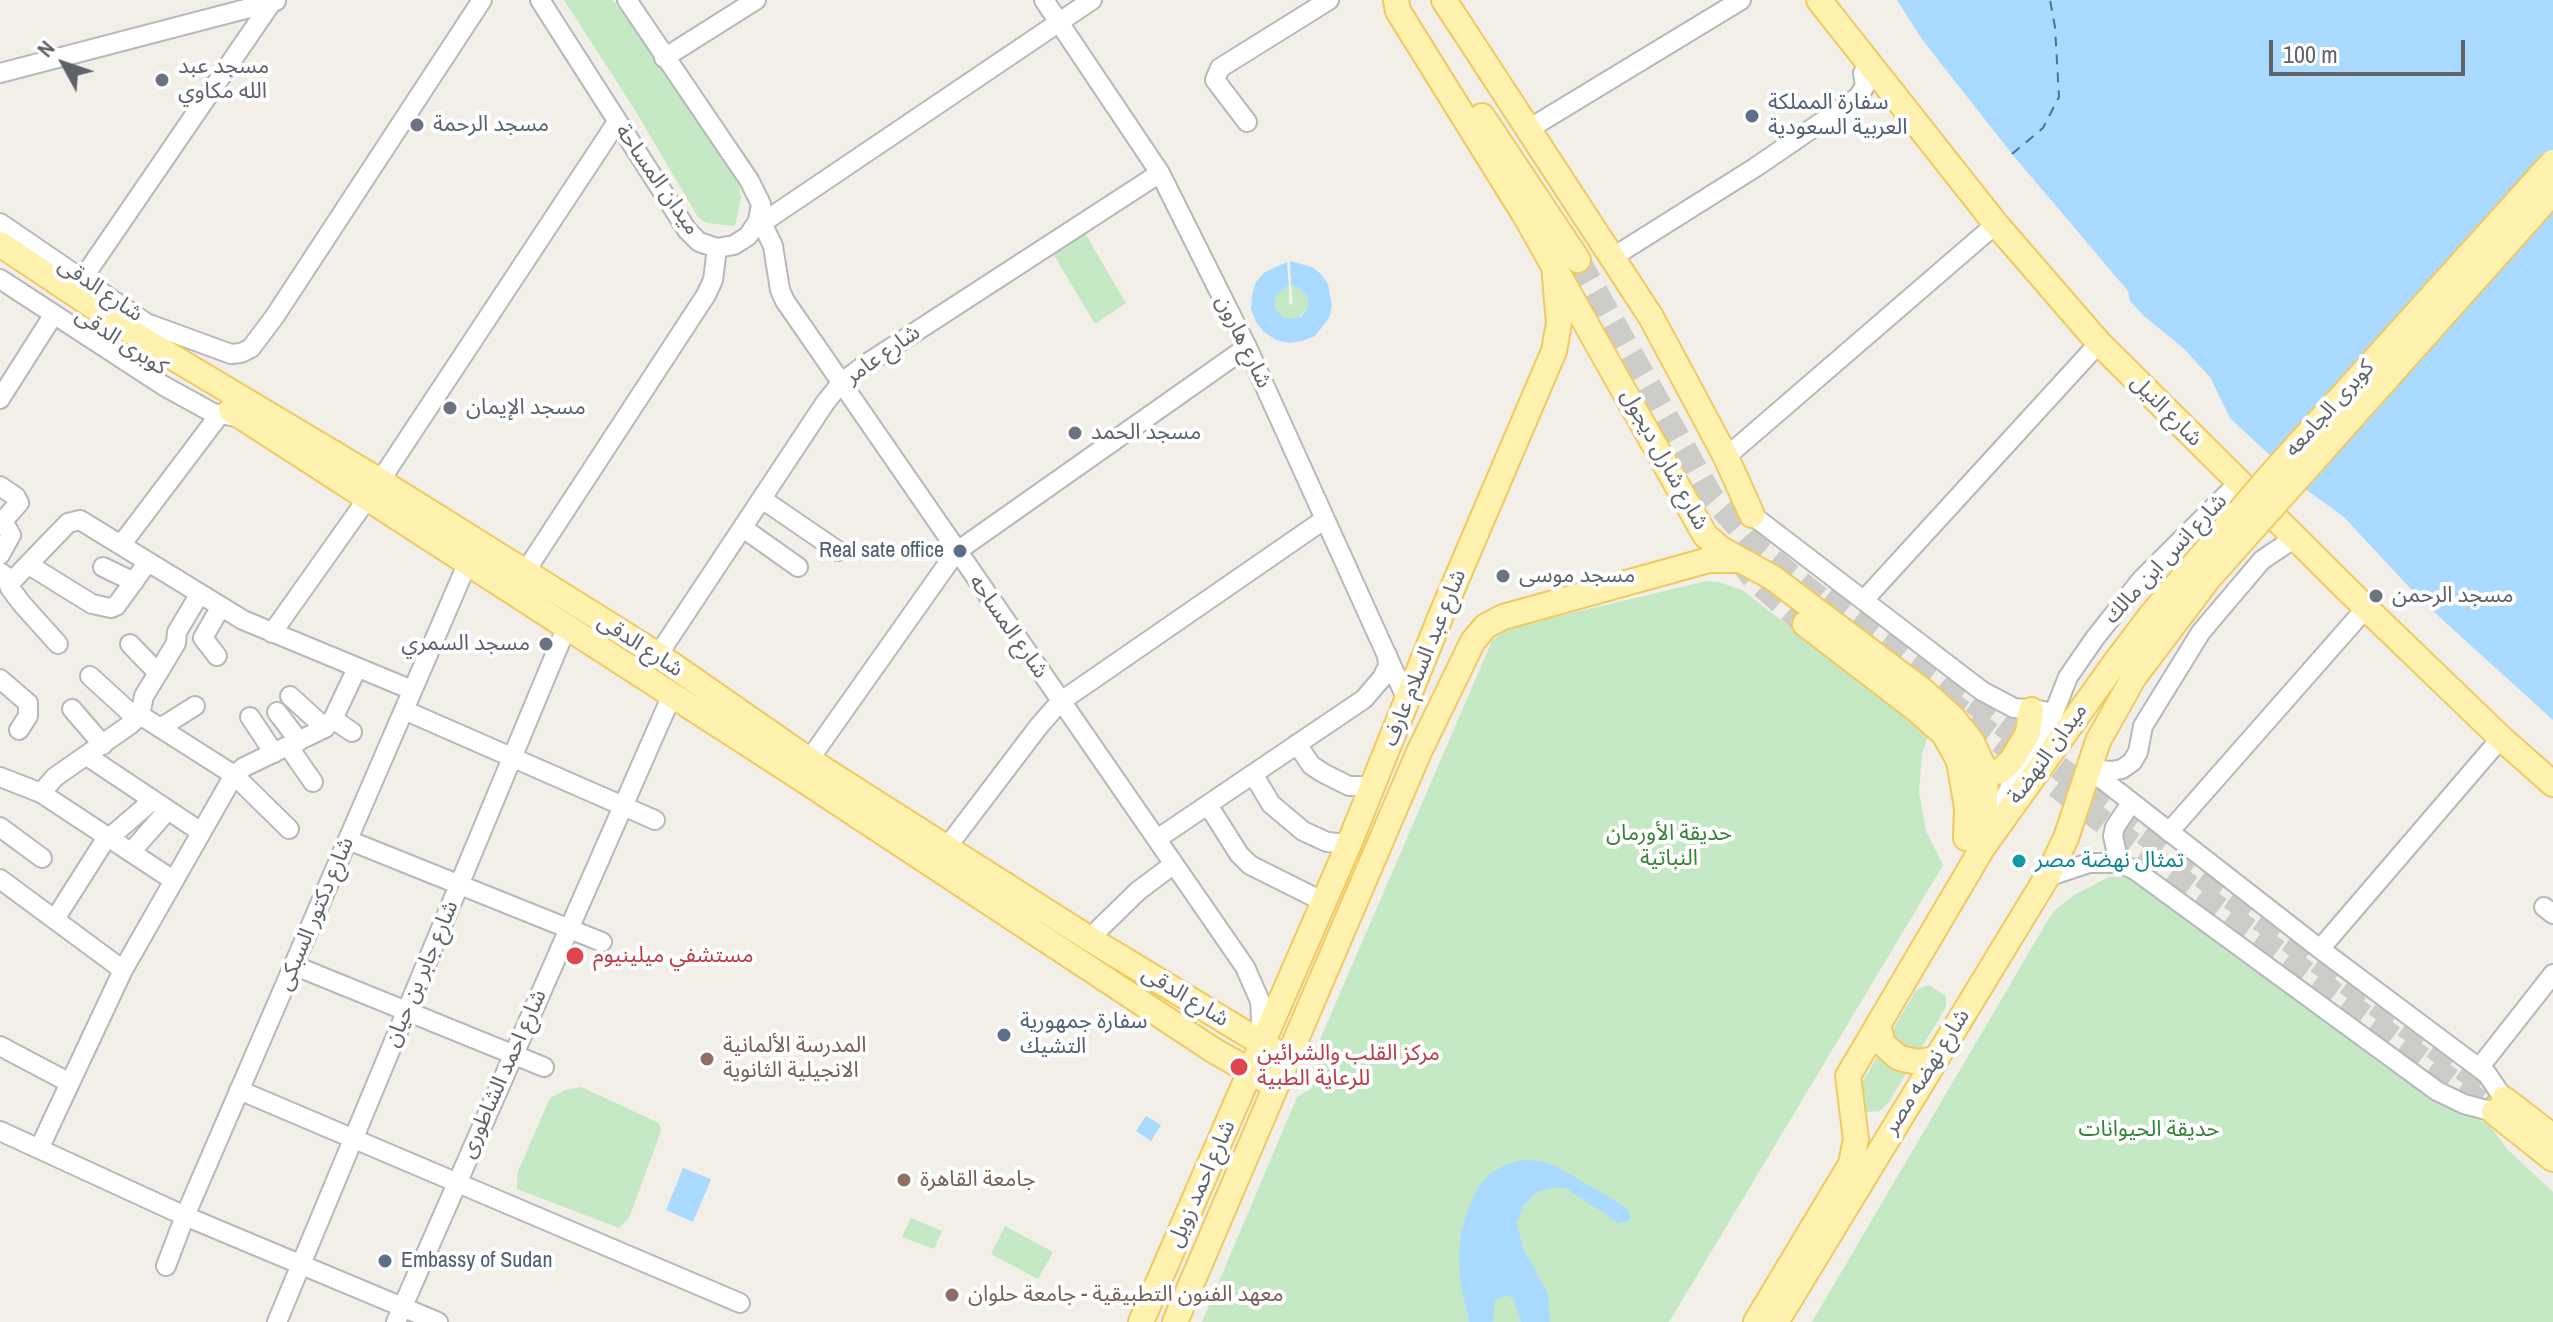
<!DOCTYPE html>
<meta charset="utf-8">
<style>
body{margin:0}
#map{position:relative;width:2553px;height:1322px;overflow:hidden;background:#f1efe8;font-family:"Archivo Narrow",sans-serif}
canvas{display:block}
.north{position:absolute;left:24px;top:24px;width:80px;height:80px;-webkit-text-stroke:6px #fff;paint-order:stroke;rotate:310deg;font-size:22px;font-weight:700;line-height:32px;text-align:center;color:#5f6368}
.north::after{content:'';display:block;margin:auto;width:28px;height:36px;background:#5f6368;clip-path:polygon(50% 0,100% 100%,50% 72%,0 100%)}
.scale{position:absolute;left:2269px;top:40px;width:196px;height:36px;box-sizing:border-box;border:4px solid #5f6368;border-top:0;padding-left:10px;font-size:24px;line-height:28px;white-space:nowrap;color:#5f6368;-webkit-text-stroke:6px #fff;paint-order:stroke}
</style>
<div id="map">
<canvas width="2553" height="1322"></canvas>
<div class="north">N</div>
<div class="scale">100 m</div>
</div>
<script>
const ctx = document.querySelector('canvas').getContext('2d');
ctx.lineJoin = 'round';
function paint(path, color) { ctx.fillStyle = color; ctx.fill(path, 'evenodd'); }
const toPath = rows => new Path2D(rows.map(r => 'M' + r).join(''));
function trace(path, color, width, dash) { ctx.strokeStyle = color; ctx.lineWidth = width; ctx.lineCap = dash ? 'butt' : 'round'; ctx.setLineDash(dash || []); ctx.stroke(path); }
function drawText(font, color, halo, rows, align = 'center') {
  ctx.font = font + ' "Archivo Narrow","Noto Sans Arabic",sans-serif'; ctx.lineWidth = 8; ctx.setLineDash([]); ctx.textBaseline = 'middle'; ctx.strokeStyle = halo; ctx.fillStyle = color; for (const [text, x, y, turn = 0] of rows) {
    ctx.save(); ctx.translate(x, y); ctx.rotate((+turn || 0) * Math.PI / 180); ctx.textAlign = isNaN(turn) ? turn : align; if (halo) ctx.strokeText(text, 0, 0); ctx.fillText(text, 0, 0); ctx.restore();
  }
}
paint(toPath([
 [564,0,613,0,737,174,741,197,735,226,707,223,698,217,635,110],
 [1080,225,1126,303,1095,324,1048,245],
 [1289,285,1289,305,1293,304,1291,285,1300,288,1308,296,1308,308,1296,320,1285,319,1274,307,1275,295],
 [1707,581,1719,582,1742,590,1929,734,1922,753,1919,792,1926,831,1943,865,1669,1322,1202,1322,1297,1097,1309,1090,1316,1076,1319,1068,1313,1056,1492,641,1508,628],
 [2109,877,2125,877,2142,883,2381,1064,2421,1092,2489,1125,2508,1150,2553,1192,2553,1322,1812,1322,2048,920,2055,910,2074,895],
 [1929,985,1946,996,1946,1007,1889,1102,1880,1111,1867,1112,1857,1106,1856,1093,1916,990],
 [581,1087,659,1123,661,1131,629,1218,619,1228,517,1189,517,1174,550,1098,565,1090],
 [911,1218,942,1231,934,1249,902,1237],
 [1005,1226,1053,1252,1038,1279,991,1254]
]), '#c5e8c5');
paint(toPath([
 [1897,0,2553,0,2553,720,2423,602,2344,517,2308,491,2230,418,2210,377,2183,348,2144,316,2130,301,2128,291,2012,154,1921,38],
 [1290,261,1312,267,1321,274,1328,284,1332,306,1329,318,1315,336,1302,341,1289,343,1276,340,1264,332,1256,322,1251,309,1252,295,1256,282,1265,272,1287,262,1289,285,1276,295,1274,307,1285,319,1301,317,1308,308,1308,297,1300,288,1291,285],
 [1146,1116,1161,1125,1151,1141,1136,1131],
 [1522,1160,1540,1161,1556,1166,1617,1202,1628,1210,1631,1218,1626,1223,1619,1223,1567,1189,1557,1187,1537,1192,1523,1206,1517,1225,1523,1248,1548,1294,1550,1322,1521,1322,1513,1298,1505,1295,1495,1301,1493,1322,1469,1322,1460,1279,1459,1256,1461,1232,1468,1209,1478,1187,1490,1174,1505,1165],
 [683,1168,711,1179,693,1222,666,1210]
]), '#aadaff');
trace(toPath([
 [2012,154,2043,128,2059,97,2055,27,2050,0]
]), '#4174aa', 2, [10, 8]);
trace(toPath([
 [1578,260,1711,496,1754,545,1839,614],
 [1739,559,1755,580,1805,624],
 [1830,592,2157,843,2504,1099],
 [1943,697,2095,816,2494,1112]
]), '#ccccc8', 24, [24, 12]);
const minor = toPath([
 [540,0,687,230,699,242,717,248,734,245,748,236,758,221,761,204,749,180,627,0],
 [1044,0,1160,173,1247,347,1408,702],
 [664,58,756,0],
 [0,73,276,1],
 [1247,122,1215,80,1220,68,1329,0],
 [1527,130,1741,0],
 [761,204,762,223,773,246,780,290,785,301,1245,967,1260,1001,1262,1038],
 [0,223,158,331],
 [762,223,1092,0],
 [1613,257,1756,167,1858,97,1865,86,1863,73,1875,70],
 [83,278,272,2],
 [0,279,164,386,213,413,242,418],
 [149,324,231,354,241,353,251,348,275,316,482,0],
 [0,399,54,314],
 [1726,457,1996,224],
 [380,481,617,122],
 [0,486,16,497,19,503,3,521,11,535,0,555],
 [762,499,838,551],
 [1752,515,1982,691,2014,708,2044,711],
 [743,528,798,567],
 [121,545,220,414],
 [29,565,92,604,111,608,116,606,148,562],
 [103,567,134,582],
 [0,572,10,579,15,578,68,523,80,520,243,620,412,690],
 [525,572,706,295,713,280,717,248],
 [6,576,10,588,22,604,58,644],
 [1864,600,2099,343],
 [272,633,367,499],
 [658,655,825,403,841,383,866,364,1160,173],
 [217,656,203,638,220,608],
 [158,673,176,643,177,632,199,595],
 [90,676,137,719],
 [0,679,28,703,28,716,19,730],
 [290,696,325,728],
 [72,709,103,745],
 [404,710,655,820],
 [277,712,299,741],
 [140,715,234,775,289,829],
 [250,717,274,753],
 [333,719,352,732],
 [160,728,195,706],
 [1297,744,1311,765,1323,773,1349,786,1374,786],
 [288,746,313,782],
 [87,756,201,832],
 [809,760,956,552,1247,347],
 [2089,769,2320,949,2487,1074,2504,1099],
 [2089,769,2111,771,2122,769,2132,762,2138,752,2143,726,2201,632,2262,560,2295,538],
 [1253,774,1271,804,1303,831,1327,842,1349,844],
 [0,777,41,793,173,880],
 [41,793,55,777,131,724,140,715,144,696,158,673,130,644],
 [1208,805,1239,854,1250,865,1324,902],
 [1995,817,2012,783,2049,725,2068,677,2095,638,2141,580,2238,483],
 [0,827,42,858],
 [2169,832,2366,608],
 [109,838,153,800],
 [1157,839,1364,699,1382,678,1388,666,1387,655],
 [348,840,602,942],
 [947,847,1039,726,1060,702,1325,519],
 [131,852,168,810],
 [2119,863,2113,836,2115,827,2131,803],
 [2047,877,2089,863,2119,863,2135,870,2437,1091,2464,1104,2494,1112],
 [0,879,123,970],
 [2544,907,2553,914],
 [55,919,107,837],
 [1099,929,1138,891,1174,864],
 [2320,949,2501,738],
 [293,965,544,1067],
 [0,1046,70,1083],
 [2479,1068,2553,974],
 [239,1090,740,1303],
 [0,1131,185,1216,438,1322],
 [39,1149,123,970,234,775,244,767,325,728,333,719,357,668],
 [166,1266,185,1216,468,562],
 [277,1322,567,626],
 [396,1322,672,695]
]);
const major = toPath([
 [1396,0,1398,11,1526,217,1705,535,1721,549,1773,578,1922,690,1953,718,1972,742,1986,773,1983,847],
 [1444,0,1651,317,1726,457,1752,515],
 [1819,0,1996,224,2099,343,2366,608,2501,738,2553,784],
 [1482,116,1578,260],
 [0,244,144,340,380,481,658,655,809,760,1090,939,1288,1059],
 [231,410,799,777,1213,1050,1276,1086],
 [1805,624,1917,710,1944,734,1959,761,1967,808,1966,838],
 [1986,773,2001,771,2012,760,2028,733,2031,710],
 [1878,1025,1883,1044,1899,1058,1918,1062,1935,1059],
 [2504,1099,2553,1137],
 [2494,1112,2553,1159],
 [1141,1322,1349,844,1442,613,1554,351,1559,323,1554,265],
 [1175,1322,1419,752,1473,641,1486,626,1503,617,1709,560,1738,560],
 [1756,1322,1851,1164,1856,1139,1848,1076,1983,847,2115,663],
 [1776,1322,2047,877,2066,838,2098,741,2134,677]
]);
trace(minor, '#b5b8bc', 22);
trace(major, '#f2c960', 28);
trace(minor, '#fff', 18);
trace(major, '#fff2af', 24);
const majorBridge = toPath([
 [2115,663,2152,614,2269,477,2553,162],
 [2134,677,2208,579,2553,192]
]);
trace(majorBridge, '#f2c960', 28, []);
trace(majorBridge, '#fff2af', 24);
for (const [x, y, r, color] of [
 [162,80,8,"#6b7280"],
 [1752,116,8,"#5c6f8a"],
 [417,125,8,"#6b7280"],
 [450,408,8,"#6b7280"],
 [1075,433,8,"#6b7280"],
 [960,551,8,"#5c6f8a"],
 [1503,576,8,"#6b7280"],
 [2376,596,8,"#6b7280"],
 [546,644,8,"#6b7280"],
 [2019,861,8,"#0f9aa8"],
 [575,956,10,"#e0444e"],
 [1004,1035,8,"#5c6f8a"],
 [707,1059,8,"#8d6e63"],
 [1239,1067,10,"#e0444e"],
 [904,1180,8,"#8d6e63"],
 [385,1261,8,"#5c6f8a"],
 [952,1295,8,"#8d6e63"]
]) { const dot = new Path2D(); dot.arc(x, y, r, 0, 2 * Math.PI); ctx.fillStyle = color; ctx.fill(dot); trace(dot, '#fff', 3); }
drawText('22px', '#5b616d', '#fff', [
 ["مسجد عبد",178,67],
 ["الله مكاوي",178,92],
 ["مسجد الرحمة",433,125],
 ["مسجد الإيمان",466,408],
 ["مسجد الحمد",1091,433],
 ["مسجد موسى",1519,576],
 ["مسجد الرحمن",2392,596],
 ["مسجد السمري",530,644,"right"]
], 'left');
drawText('22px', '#4e5e75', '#fff', [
 ["سفارة المملكة",1768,103],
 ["العربية السعودية",1768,128],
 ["Real sate office",944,551,"right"],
 ["سفارة جمهورية",1020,1022],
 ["التشيك",1020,1047],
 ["Embassy of Sudan",401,1261]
], 'left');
drawText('22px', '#5f6368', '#fff', [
 ["ميدان المساحة",657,180,55],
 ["شارع الدقى",100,290,34],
 ["كوبرى الدقى",121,342,33],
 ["شارع هارون",1243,342,64],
 ["شارع عامر",883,355,-35],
 ["كوبرى الجامعه",2330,409,-48],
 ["شارع النيل",2166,411,45],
 ["شارع شارل ديجول",1664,460,61],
 ["شارع انس ابن مالك",2166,559,-47],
 ["شارع المساحه",1008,627,55],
 ["شارع الدقى",640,646,33],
 ["شارع عبد السلام عارف",1425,658,-68],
 ["ميدان النهضة",2048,754,-54],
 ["شارع دكتور السبكى",316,914,-67],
 ["شارع جابر بن حيان",422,974,-67],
 ["شارع الدقى",1185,997,31],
 ["شارع نهضه مصر",1927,1072,-58],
 ["شارع احمد الشاطورى",504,1074,-66],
 ["شارع احمد زويل",1202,1184,-66]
]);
drawText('22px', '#348238', '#fff', [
 ["حديقة الأورمان",1669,834],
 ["النباتية",1669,859],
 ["حديقة الحيوانات",2149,1130]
]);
drawText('22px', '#0d838f', '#fff', [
 ["تمثال نهضة مصر",2035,861]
], 'left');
drawText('22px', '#be3a42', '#fff', [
 ["مستشفي ميلينيوم",593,956],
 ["مركز القلب والشرائين",1257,1054],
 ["للرعاية الطبية",1257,1079]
], 'left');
drawText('22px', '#785e54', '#fff', [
 ["المدرسة الألمانية",723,1046],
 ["الانجيلية الثانوية",723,1071],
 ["جامعة القاهرة",920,1180],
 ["معهد الفنون التطبيقية - جامعة حلوان",968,1295]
], 'left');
</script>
